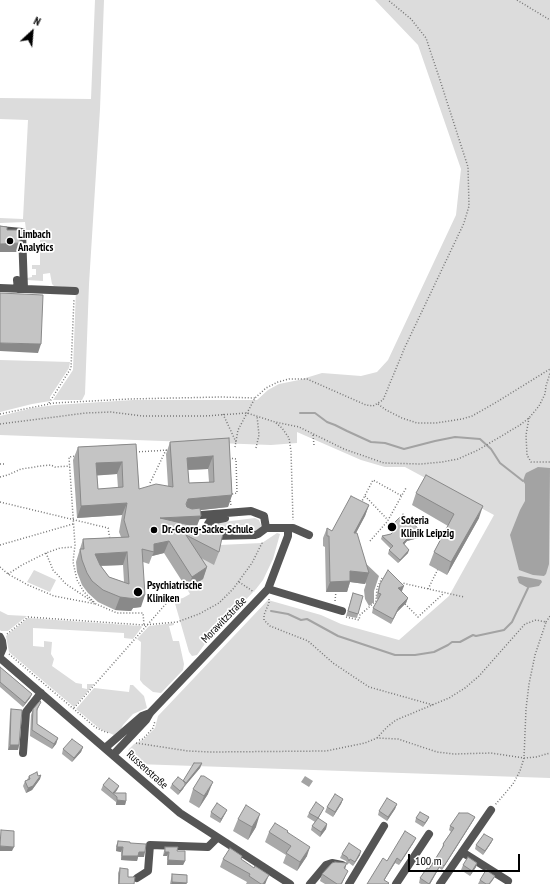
<!DOCTYPE html>
<meta charset="utf-8">
<style>
body{margin:0}
#map{position:relative;width:550px;height:884px;overflow:hidden;background:#fff;font-family:"PT Sans Narrow",sans-serif}
canvas{display:block}
.north{position:absolute;left:12px;top:12px;width:40px;height:40px;-webkit-text-stroke:3px #fff;paint-order:stroke;rotate:26deg;font-size:11px;font-weight:700;line-height:16px;text-align:center;color:#000}
.north::after{content:'';display:block;margin:auto;width:14px;height:18px;background:#000;clip-path:polygon(50% 0,100% 100%,50% 72%,0 100%)}
.scale{position:absolute;left:408px;top:854px;width:112px;height:18px;box-sizing:border-box;border:2px solid #000;border-top:0;padding-left:5px;font-size:12px;line-height:14px;white-space:nowrap;color:#000;-webkit-text-stroke:3px #fff;paint-order:stroke}
</style>
<div id="map">
<canvas width="550" height="884"></canvas>
<div class="north">N</div>
<div class="scale">100 m</div>
</div>
<script>
const ctx = document.querySelector('canvas').getContext('2d');
ctx.lineJoin = 'round';
function paint(path, color) { ctx.fillStyle = color; ctx.fill(path, 'evenodd'); }
const toPath = rows => new Path2D(rows.map(r => 'M' + r).join(''));
function trace(path, color, width, dash) { ctx.strokeStyle = color; ctx.lineWidth = width; ctx.lineCap = dash ? 'butt' : 'round'; ctx.setLineDash(dash || []); ctx.stroke(path); }
function drawText(font, color, halo, rows, align = 'center') {
  ctx.font = font + ' "PT Sans Narrow",sans-serif'; ctx.lineWidth = 3.5; ctx.setLineDash([]); ctx.textBaseline = 'middle'; ctx.strokeStyle = halo; ctx.fillStyle = color; for (const [text, x, y, turn = 0] of rows) {
    ctx.save(); ctx.translate(x, y); ctx.rotate((+turn || 0) * Math.PI / 180); ctx.textAlign = isNaN(turn) ? turn : align; if (halo) ctx.strokeText(text, 0, 0); ctx.fillText(text, 0, 0); ctx.restore();
  }
}
paint(toPath([
 [95,0,104,0,100,109,89,284,85,394,82,400,53,400,73,370,76,288,54,286,52,284,50,273,43,274,43,281,27,280,27,278,32,277,32,275,36,275,36,269,32,269,32,265,40,265,40,230,26,230,25,222,0,223,0,218,23,219,28,120,0,119,0,98,91,99],
 [375,0,550,0,550,778,136,764,127,754,129,749,134,744,144,739,155,728,158,716,268,600,321,615,341,624,399,640,449,596,494,515,405,467,385,467,361,460,297,432,297,443,271,445,0,435,0,416,33,408,55,405,133,400,257,400,268,390,279,384,299,380,322,373,361,376,377,372,388,360,456,215,461,169,418,45],
 [0,360,70,362,69,368,50,397,50,401,32,404,0,412],
 [255,518,259,520,261,525,259,531,215,533,217,528,215,523],
 [277,533,280,534,273,559,263,580,256,589,209,638,197,655,192,656,189,652,174,600,183,598,190,594,187,589,202,579,192,562,219,545,262,543],
 [34,570,56,580,50,592,27,582],
 [0,611,8,615,27,616,8,631,1,631,0,630],
 [28,618,141,626,142,627,133,639,124,638,124,633,33,628,33,646,44,647,44,641,52,642,51,654,54,659,52,666,76,683,82,684,82,688,87,689,87,684,94,684,74,707,9,652,6,636],
 [174,623,174,625,169,626,173,641,179,641,184,664,183,670,161,693,153,692,143,684,140,680,141,642,137,639,149,626],
 [130,685,133,685,144,696,147,708,133,714,123,725,121,729,114,735,100,729,76,709,94,688,129,692]
]), '#dcdcdc');
paint(toPath([
 [538,467,550,468,549,564,546,574,544,576,533,575,519,570,510,535,520,510,525,501,525,484,523,481,525,475,526,473],
 [359,557,379,576,374,591,374,602,369,606,365,599,364,590,366,584],
 [520,576,541,580,542,582,539,586,528,588,519,583,517,577],
 [305,776,313,781,309,787,301,782]
]), '#a3a3a3');
trace(toPath([
 [300,413,315,413,327,422,335,425,347,431,371,442,385,443,404,449,435,441,455,437,480,439,491,449,500,463,523,481],
 [271,611,288,614,301,620,307,619,338,636,395,655,415,655,434,652,448,645,452,642,460,642,473,635,476,636,504,630,512,622,528,588]
]), '#a3a3a3', 2);
trace(toPath([
 [517,0,550,20],
 [49,403,71,368,74,299],
 [378,404,386,410,402,418,417,423,436,423,462,419,472,416,495,403,550,369],
 [0,414,54,403,129,399,221,397,255,398],
 [223,414,236,442],
 [529,418,526,435,527,455,531,462,550,462],
 [276,423,282,428,289,438,291,451,293,520],
 [0,424,86,413,111,412,142,416,205,416,247,413,275,422,299,427,344,449,384,463,421,464,442,462,458,459,478,450,520,425,529,418,539,406,545,394,546,386,550,373],
 [313,435,314,445],
 [235,447,238,430,255,398,266,388,278,382,289,379,307,379,366,405,373,406,383,400,405,347,464,223,469,206,468,167,439,77,426,38,411,19,388,0],
 [256,448,259,435,257,416],
 [136,452,168,450],
 [229,458,236,459,237,493,232,494],
 [0,464,6,464],
 [0,477,8,475,21,469,35,467,40,466,51,465,55,467,70,466],
 [150,483,166,450],
 [365,496,388,520],
 [230,498,231,506],
 [0,502,108,528,110,539],
 [361,503,373,480,402,496],
 [370,541,387,522,406,488],
 [0,545,73,524],
 [46,553,53,570,66,584,93,602],
 [0,567,8,574,28,585,54,596,96,604],
 [8,574,22,565,46,553,60,548,73,547],
 [239,582,254,592],
 [401,584,402,583,464,597],
 [428,589,438,569],
 [269,599,269,603,264,615,264,620,270,626,308,641,333,663,369,687,433,705],
 [335,601,336,591],
 [405,604,418,617,444,593],
 [346,617,359,620,360,615,376,601,377,588,382,578],
 [546,622,550,616],
 [144,625,177,622,199,614,219,603,233,589,252,563,262,543,261,541],
 [7,634,28,617,144,625,143,613,117,613,96,604,84,592,77,580,73,562,75,545,69,457,76,456],
 [9,654,95,727,103,731,109,733],
 [74,708,171,598],
 [377,738,387,727,396,720,449,698,465,688,479,676,525,624,536,620,546,622,535,655,529,684,526,709,524,758,520,771,513,784,495,805],
 [139,740,143,739,153,728,155,721],
 [136,743,188,751,211,752,326,751,365,743,377,738,398,739,437,752,454,754,491,753,524,758,536,757,550,753]
]), '#777', 1.5, [1, 2]);
trace(toPath([
 [0,230,22,232,24,289],
 [17,280,18,289],
 [0,288,75,291],
 [189,516,251,511,264,516,266,528,293,528,309,535],
 [225,518,210,521,208,524,207,529,210,534,215,536,255,535,258,534,266,528],
 [268,589,342,611],
 [0,637,2,641,3,648,0,655],
 [0,658,180,813,290,884],
 [105,748,142,716,150,713],
 [23,753,26,712,41,693],
 [113,755,146,720,150,713,268,589,288,536,288,528],
 [462,852,508,881],
 [137,878,148,871,150,845,208,847,217,838],
 [310,884,326,865,332,863,342,865],
 [349,884,384,826],
 [396,884,429,834],
 [440,884,491,810]
]), '#555', 8);
paint(toPath([
 [229,438,232,495,228,507,200,510,197,526,219,552,214,565,201,558,207,567,203,579,187,589,164,553,152,556,149,564,143,562,141,607,133,608,131,611,115,610,98,602,88,593,82,585,77,572,76,562,83,539,121,537,119,532,122,515,77,518,73,460,78,447,136,444,139,489,168,486,166,454,170,442],
 [208,469,209,482,189,483,188,470],
 [117,474,118,488,98,489,97,475],
 [123,565,124,582,109,577,101,566],
 [416,493,479,518,447,575,429,565,434,552,448,526,412,505],
 [369,505,365,516,356,533,369,573,365,584,350,582,347,592,326,592,325,547,323,546,323,538,327,528,332,531],
 [393,524,423,533,422,537,407,541,404,544,408,553,398,563,388,554,389,550,391,549,381,539,382,536,391,534,395,531,392,528],
 [380,584,402,591,401,592,408,598,406,603,397,612,391,624,372,613,373,608,378,599,376,599,378,590],
 [353,593,358,614,357,618,346,616],
 [0,667,32,694,30,698,23,707,0,687],
 [41,702,37,711,37,724,58,738,56,744,52,749,30,736,31,715,33,709],
 [11,709,19,745,18,750,8,750,10,714],
 [83,747,81,752,72,762,62,754,63,749],
 [202,763,200,768,184,787,183,789,178,795,170,788,172,784,183,781],
 [41,775,40,779,32,790,26,793,23,786,25,781,27,780,29,776,38,776],
 [103,785,119,786,117,790,115,793,126,801,125,805,116,805,116,802,101,790],
 [193,789,208,794,199,808,189,802],
 [343,799,341,804,333,817,325,812,327,807],
 [397,804,395,809,387,821,378,815,379,811],
 [227,810,225,814,220,823,210,817,211,812],
 [322,812,318,819,327,824,326,829,320,837,311,830,312,826,315,822,307,817,309,813],
 [429,817,427,821,423,827,415,822,416,818],
 [475,817,473,821,442,870,439,868,430,884,421,884,419,883,420,878,429,869,442,849,443,844,451,832,449,830,450,826],
 [238,819,256,827,248,840,233,831],
 [269,832,288,832,307,856,297,871,283,863,286,855,265,842],
 [493,839,491,843,483,855,475,849,476,845],
 [118,841,130,843,144,857,138,857,137,861,121,860,121,852,116,851,116,846],
 [414,842,399,865,395,863,384,880,367,884,387,861],
 [165,847,177,851,185,861,183,865,167,865,167,856,163,856,164,851],
 [342,854,360,855,353,866,349,863,347,865,347,863,345,869,345,877,342,884,325,884,320,881,322,874,347,863,346,861,340,858],
 [242,856,241,859,266,882,265,884,246,884,247,882,220,867,223,859],
 [477,863,476,867,470,876,461,870,463,865],
 [120,868,128,877,134,884,118,884,118,873],
 [172,874,187,875,186,884,170,884],
 [495,876,493,880,490,884,478,884,480,880]
]), '#a9a9a9');
paint(toPath([
 [20,243,17,252,0,252,0,244],
 [0,343,41,344,38,353,0,351],
 [213,456,208,469,182,470,187,458],
 [122,462,117,474,91,476,96,463],
 [232,495,228,507,184,512,188,499],
 [127,503,122,515,77,518,81,506],
 [369,505,365,516,350,544,354,533],
 [483,506,479,518,447,575,451,562],
 [201,516,196,528,160,518],
 [423,533,422,537,407,541,402,547,403,543,408,538],
 [169,541,164,553,152,556,154,552,154,544],
 [409,550,408,553,398,563,400,560],
 [127,552,123,565,91,566,95,554],
 [207,567,203,579,187,589,192,577],
 [350,571,369,573,365,584,350,582,347,592,326,592,330,582],
 [404,586,402,591,396,594,398,588],
 [136,595,145,595,141,607,133,608,131,611,115,610,120,597],
 [408,598,406,603,397,612,391,624,393,619,399,607],
 [32,694,30,698,23,707,25,703],
 [58,738,56,744,52,749,54,744],
 [10,745,19,745,18,750,8,750],
 [83,747,81,752,72,762,74,758],
 [202,763,200,768,184,787,186,783],
 [41,775,40,779,32,790,26,793,28,788],
 [213,782,208,794,199,808,204,796],
 [185,785,183,789,178,795,180,791],
 [119,786,117,790,114,794,113,793],
 [343,799,341,804,333,817,335,812],
 [117,800,126,801,125,805,116,805],
 [397,804,395,809,387,821,388,817],
 [227,810,225,814,220,823,221,819],
 [260,814,256,827,248,840,252,827],
 [429,817,427,821,423,827,425,823],
 [475,817,473,821,442,870,444,866],
 [327,824,326,829,320,837,321,832],
 [416,838,414,842,399,865,401,861],
 [493,839,491,843,483,855,485,851],
 [0,846,14,847,12,851,0,851],
 [117,847,123,847,121,852,116,851],
 [310,847,307,856,297,871,300,862],
 [361,851,360,855,353,866,355,862],
 [139,852,145,852,144,857,138,857,137,861,121,860,122,856],
 [165,852,169,852,167,856,163,856],
 [397,858,395,863,382,884,384,880],
 [168,860,185,861,183,865,167,865],
 [477,863,476,867,470,876,472,871],
 [441,864,439,868,430,884,429,884],
 [269,875,266,882,265,884,263,884],
 [172,882,187,883,186,884,171,884]
]), '#898989');
const building = toPath([
 [0,226,7,227,7,230,20,230,20,243,0,244,0,226],
 [0,293,43,295,41,344,0,343,0,293],
 [229,438,232,495,188,499,186,504,187,507,192,509,200,508,201,516,160,518,223,533,219,552,186,535,207,567,192,577,169,541,154,544,154,552,142,549,145,595,136,595,136,599,120,597,103,590,92,581,87,573,82,560,80,549,84,549,83,539,129,537,124,520,127,503,81,506,78,447,136,444,139,489,156,484,173,487,170,442,229,438],
 [213,456,214,482,189,483,187,458,213,456],
 [122,462,123,487,98,489,96,463,122,462],
 [127,552,129,584,109,577,100,565,95,554,127,552],
 [426,475,483,506,451,562,434,552,454,514,416,493,426,475],
 [351,496,369,505,354,533,357,533,369,573,350,571,350,581,330,582,329,536,327,536,327,528,332,531,351,496],
 [403,514,423,533,408,538,403,543,409,550,400,560,389,550,393,546,382,536,391,534,397,528,393,524,403,514],
 [388,570,404,586,398,588,408,598,399,607,393,619,373,608,381,594,378,593,380,584,388,570],
 [353,593,363,596,358,614,348,611,353,593],
 [0,667,32,694,25,703,0,682,0,667],
 [40,701,41,702,37,709,37,724,58,738,54,744,32,730,33,709,40,701],
 [11,709,22,710,19,745,10,745,11,709],
 [72,739,83,747,74,758,63,749,72,739],
 [194,763,202,763,186,783,183,781,194,763],
 [37,772,38,776,41,775,33,786,28,788,25,781,30,779,29,776,37,772],
 [201,776,204,776,213,782,204,796,193,789,201,776],
 [178,777,185,782,185,785,180,791,172,784,178,777],
 [109,778,119,786,113,793,126,793,126,801,117,800,117,797,103,785,109,778],
 [335,794,343,799,335,812,327,807,335,794],
 [387,798,397,804,388,817,379,811,387,798],
 [316,802,324,808,318,818,309,813,316,802],
 [217,803,227,810,221,819,211,812,217,803],
 [246,805,260,814,252,827,238,819,246,805],
 [420,812,429,817,425,823,416,818,420,812],
 [459,813,468,813,475,817,444,866,441,864,429,884,420,878,427,868,429,869,444,845,443,844,454,828,450,826,459,813],
 [318,818,327,824,321,832,312,826,318,818],
 [275,823,288,831,287,832,310,847,300,862,286,853,291,846,269,832,275,823],
 [1,830,14,831,14,847,0,846,1,830],
 [405,831,416,838,401,861,397,858,384,880,389,883,388,884,367,884,383,858,387,861,405,831],
 [484,834,493,839,485,851,476,845,484,834],
 [118,841,130,842,130,843,146,844,145,852,139,852,138,856,122,856,123,847,117,847,118,841],
 [349,843,361,851,355,862,350,859,349,861,347,857,342,854,349,843],
 [165,847,178,847,177,851,185,851,185,861,168,860,169,852,165,852,165,847],
 [230,848,242,856,241,859,254,868,255,866,269,875,263,884,261,884,249,876,250,874,223,859,230,848],
 [468,857,477,863,472,871,463,865,468,857],
 [335,862,347,863,344,868,348,871,341,884,337,884,322,874,332,863,335,862],
 [120,868,128,869,128,877,135,877,134,884,119,884,120,868],
 [486,870,495,876,489,884,486,884,480,880,486,870],
 [172,874,187,875,187,883,172,882,172,874]
]);
paint(building, '#c4c4c4');
trace(building, '#898989', 1);
for (const [x, y, r, color] of [
 [10,241,4,"#000"],
 [392,527,5,"#000"],
 [154,530,4,"#000"],
 [138,592,5,"#000"]
]) { const dot = new Path2D(); dot.arc(x, y, r, 0, 2 * Math.PI); ctx.fillStyle = color; ctx.fill(dot); trace(dot, '#fff', 1.5); }
drawText('bold 11px', '#000', '#fff', [
 ["Limbach",18,235],
 ["Analytics",18,248],
 ["Soteria",401,521],
 ["Klinik Leipzig",401,534],
 ["Dr.-Georg-Sacke-Schule",162,530],
 ["Psychiatrische",147,586],
 ["Kliniken",147,599]
], 'left');
drawText('11px', '#000', '#fff', [
 ["Morawitzstraße",224,620,-46],
 ["Russenstraße",147,770,42]
]);
</script>
